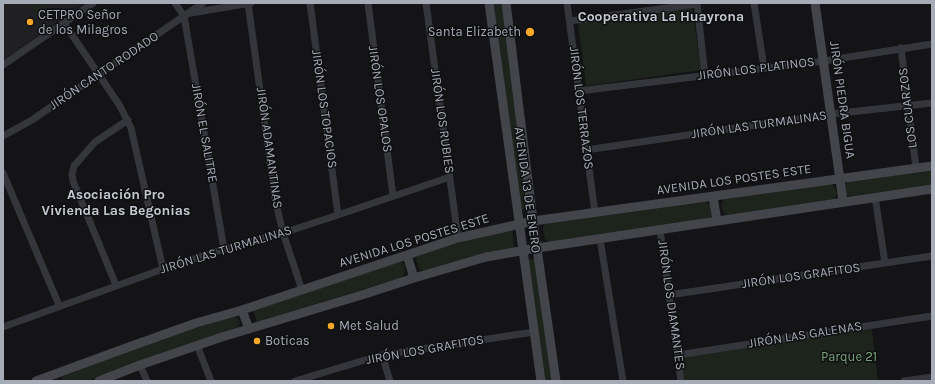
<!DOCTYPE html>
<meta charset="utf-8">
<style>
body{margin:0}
#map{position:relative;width:935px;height:384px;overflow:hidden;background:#141416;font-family:Karla,sans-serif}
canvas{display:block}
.frame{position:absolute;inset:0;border:4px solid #a5abb7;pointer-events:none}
</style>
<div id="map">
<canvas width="935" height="384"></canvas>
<div class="frame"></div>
</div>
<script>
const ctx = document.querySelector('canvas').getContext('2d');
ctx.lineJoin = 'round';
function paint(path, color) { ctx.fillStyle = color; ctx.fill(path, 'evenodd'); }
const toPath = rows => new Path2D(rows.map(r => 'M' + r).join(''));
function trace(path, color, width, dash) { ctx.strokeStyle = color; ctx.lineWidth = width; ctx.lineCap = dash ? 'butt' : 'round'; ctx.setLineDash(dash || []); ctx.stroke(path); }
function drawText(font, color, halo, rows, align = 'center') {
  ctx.font = font + ' Karla,sans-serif'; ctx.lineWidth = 3; ctx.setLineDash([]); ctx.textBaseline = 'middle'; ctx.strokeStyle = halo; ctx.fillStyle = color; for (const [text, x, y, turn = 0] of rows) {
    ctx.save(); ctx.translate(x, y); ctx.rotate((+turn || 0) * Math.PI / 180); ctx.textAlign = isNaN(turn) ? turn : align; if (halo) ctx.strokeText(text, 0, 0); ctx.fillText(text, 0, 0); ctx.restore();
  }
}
paint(toPath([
 [3,3,85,3,3,60]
]), '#202023');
paint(toPath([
 [30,3,51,3,36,13],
 [492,3,502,3,530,208,527,210,520,210],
 [692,7,701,70,586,86,578,23],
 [932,171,932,185,851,196,846,195,845,187,847,182],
 [831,184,835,187,837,195,834,199,728,216,724,213,721,205,724,199],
 [705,202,710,205,711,215,709,218,551,243,545,240,543,229,545,224],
 [512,228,514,248,424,271,419,269,416,260,418,255,502,230],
 [533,259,535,260,553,381,544,381,527,260],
 [400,261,404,265,405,270,403,277,257,322,253,310],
 [234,316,238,318,240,323,238,327,139,361,87,381,63,381,62,377,132,348],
 [872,329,878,381,685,381,681,358]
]), '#1c241c');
trace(toPath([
 [175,3,184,16,224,249],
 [248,3,275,199,283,233,302,290],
 [310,3,338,215],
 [368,3,393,196],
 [426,3,458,238],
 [567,3,595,213],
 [697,3,705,76],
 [754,3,764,68],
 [191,13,251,3],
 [570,21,697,4],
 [64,23,120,106,131,128,163,269],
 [901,48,916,168],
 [3,65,93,3],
 [579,91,824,61,932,44],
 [3,136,32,120,203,3],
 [586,150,831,114,932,103],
 [3,173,59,305],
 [875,197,885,263],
 [660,230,681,381],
 [600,239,623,381],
 [116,285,73,181,72,174,74,166,95,142,128,120],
 [669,295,932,256],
 [3,327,163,269,224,249,283,233,338,215,450,177],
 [197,345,211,381],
 [382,355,390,381],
 [678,355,932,316],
 [140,365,147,381],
 [295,381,382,355,534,332],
 [904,381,932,377]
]), '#35363b', 7);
trace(toPath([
 [489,3,541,381],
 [506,3,533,221,556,381],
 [815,3,843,201],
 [713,197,717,221],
 [407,255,414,278],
 [242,310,249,329],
 [36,381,126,348,196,323,242,310,458,238,533,221,932,166],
 [99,381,140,365,222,337,365,294,414,278,486,257,537,248,932,189]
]), '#43454b', 9);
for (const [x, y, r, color] of [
 [30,22,4,"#f9a928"],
 [530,32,5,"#f9a928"],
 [331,326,4,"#f9a928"],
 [257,341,4,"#f9a928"]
]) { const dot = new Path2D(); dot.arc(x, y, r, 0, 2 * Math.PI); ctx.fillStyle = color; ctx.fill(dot); trace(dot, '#0f0f11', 1.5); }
drawText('13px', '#a5abb7', '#0f0f11', [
 ["CETPRO Señor",38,15],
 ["de los Milagros",38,30],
 ["Santa Elizabeth",521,32,"right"],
 ["Met Salud",339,326],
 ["Boticas",265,341]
], 'left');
drawText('13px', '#a5abb7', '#0f0f11', [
 ["JIRÓN LOS PLATINOS",756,69,-7],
 ["JIRÓN CANTO RODADO",104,71,-34],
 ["JIRÓN LOS OPALOS",380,99,82],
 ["JIRÓN PIEDRA BIGUA",842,100,82],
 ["JIRÓN LOS TERRAZOS",581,108,83],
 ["LOS CUARZOS",908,108,-97],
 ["JIRÓN LOS TOPACIOS",324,109,82],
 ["JIRÓN LOS RUBIES",442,121,82],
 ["JIRÓN LAS TURMALINAS",759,125,-8],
 ["JIRÓN EL SALITRE",204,133,80],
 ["JIRÓN ADAMANTINAS",269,148,82],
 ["AVENIDA LOS POSTES ESTE",734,180,-8],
 ["AVENIDA 13 DE ENERO",527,190,82],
 ["AVENIDA LOS POSTES ESTE",414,241,-17],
 ["JIRÓN LAS TURMALINAS",226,250,-17],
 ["JIRÓN LOS GRAFITOS",801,276,-8],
 ["JIRÓN LOS DIAMANTES",671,305,82],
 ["JIRÓN LAS GALENAS",805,335,-9],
 ["JIRÓN LOS GRAFITOS",425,350,-10]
]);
drawText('13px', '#7ba37c', '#0f0f11', [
 ["Parque 21",849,357]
]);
drawText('bold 14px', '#c6cad2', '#0f0f11', [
 ["Cooperativa La Huayrona",661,17],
 ["Asociación Pro",116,195],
 ["Vivienda Las Begonias",116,211]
]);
</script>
